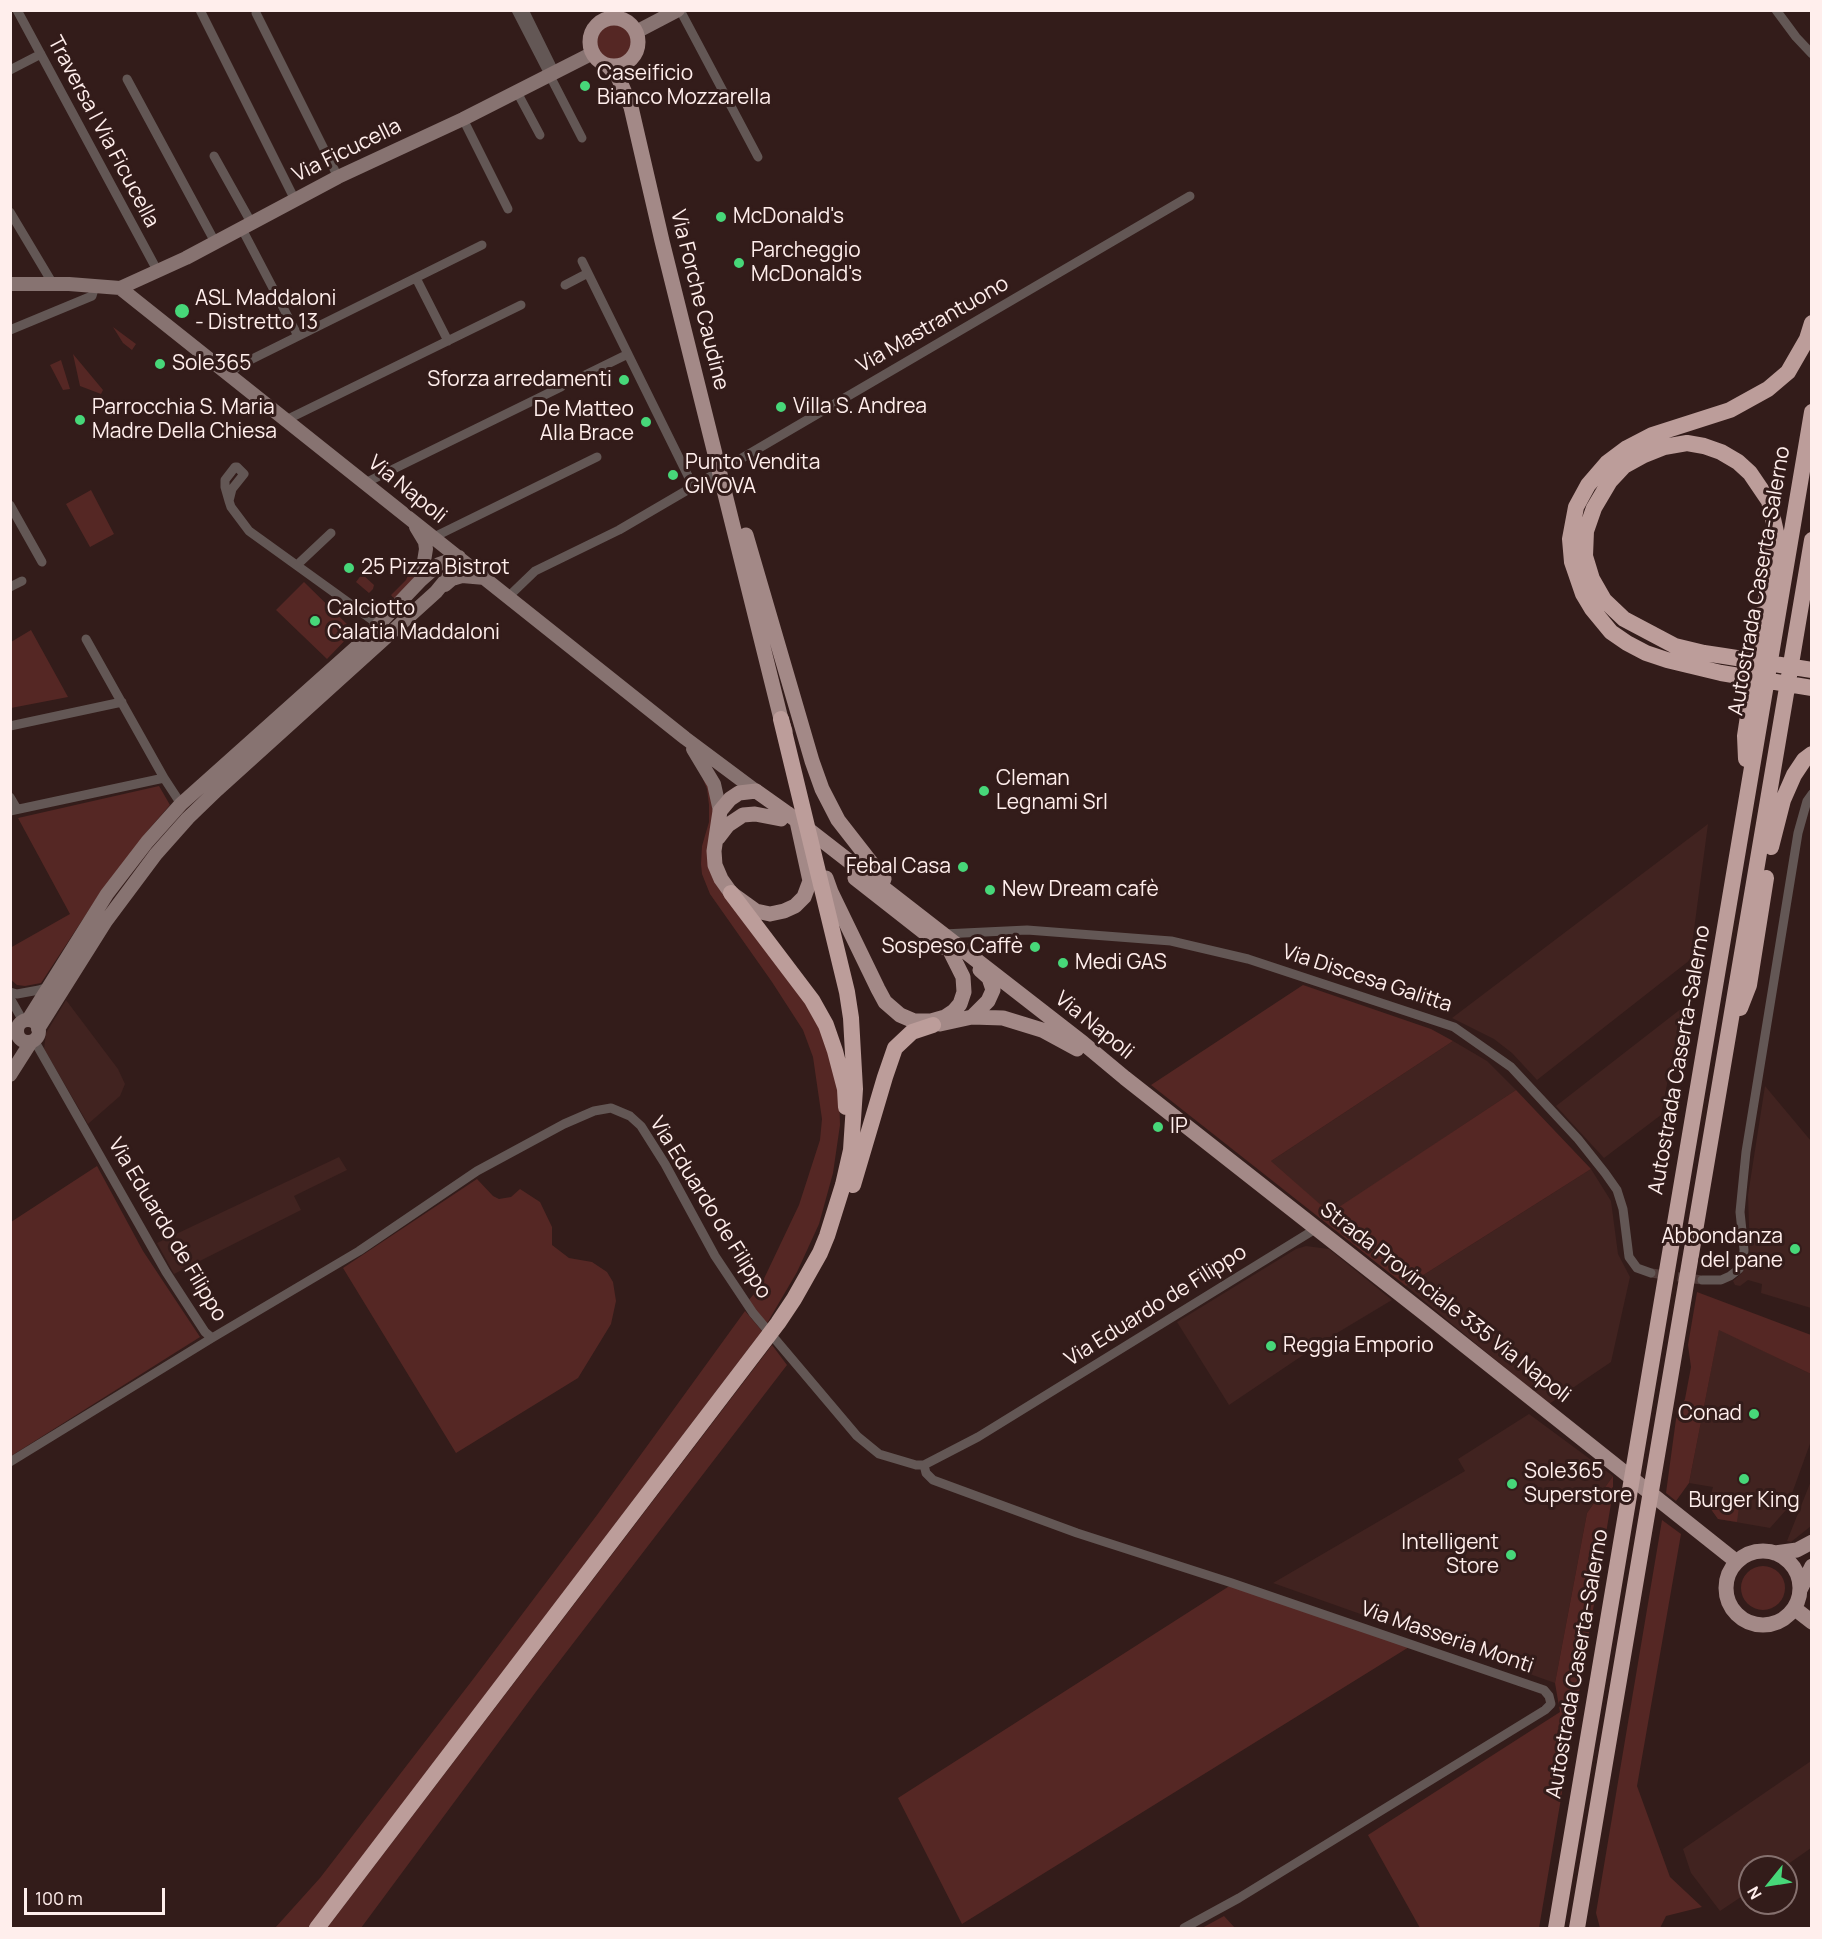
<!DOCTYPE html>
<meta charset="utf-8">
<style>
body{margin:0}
#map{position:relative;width:1822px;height:1939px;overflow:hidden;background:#331c1a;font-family:Manrope,sans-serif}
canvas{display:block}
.frame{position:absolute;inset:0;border:12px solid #ffeeec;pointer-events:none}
.north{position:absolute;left:1738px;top:1855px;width:60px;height:60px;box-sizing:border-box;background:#331c1a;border:2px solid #85706e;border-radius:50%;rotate:240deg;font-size:16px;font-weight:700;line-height:24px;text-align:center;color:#ffeeec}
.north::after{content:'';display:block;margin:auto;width:21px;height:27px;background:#47d779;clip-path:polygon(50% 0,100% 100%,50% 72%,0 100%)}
.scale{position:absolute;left:24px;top:1888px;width:141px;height:27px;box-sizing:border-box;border:3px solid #ffeeec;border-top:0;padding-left:8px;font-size:18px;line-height:21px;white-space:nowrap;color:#ffeeec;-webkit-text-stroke:4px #331c1a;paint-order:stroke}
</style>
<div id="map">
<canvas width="1822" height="1939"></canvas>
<div class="frame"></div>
<div class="north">N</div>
<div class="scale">100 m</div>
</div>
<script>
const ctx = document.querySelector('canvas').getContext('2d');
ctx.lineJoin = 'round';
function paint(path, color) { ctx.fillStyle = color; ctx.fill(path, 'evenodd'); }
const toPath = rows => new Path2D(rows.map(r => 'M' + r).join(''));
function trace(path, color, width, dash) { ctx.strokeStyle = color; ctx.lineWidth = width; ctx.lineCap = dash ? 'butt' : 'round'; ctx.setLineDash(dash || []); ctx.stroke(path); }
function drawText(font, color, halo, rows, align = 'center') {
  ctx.font = font + ' Manrope,sans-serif'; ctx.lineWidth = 6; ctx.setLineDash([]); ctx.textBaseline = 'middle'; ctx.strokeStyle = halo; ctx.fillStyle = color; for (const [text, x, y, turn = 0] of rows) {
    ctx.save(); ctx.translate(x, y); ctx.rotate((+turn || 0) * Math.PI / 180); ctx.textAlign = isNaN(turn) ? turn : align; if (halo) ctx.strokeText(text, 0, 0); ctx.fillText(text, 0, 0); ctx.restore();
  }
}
paint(toPath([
 [1708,824,1690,960,1537,1080,1512,1053,1494,1039,1452,1018],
 [66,1000,118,1069,125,1084,120,1096,88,1124,44,1049,46,1033],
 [1682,1008,1661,1115,1604,1158,1556,1106],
 [1453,1041,1487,1061,1516,1090,1330,1214,1271,1161],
 [1765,1086,1811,1141,1811,1308,1761,1293,1762,1284,1748,1280,1740,1286,1735,1285,1733,1281,1741,1274,1750,1257,1748,1195],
 [339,1157,347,1170,294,1196,301,1210,174,1274,157,1243],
 [1591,1169,1611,1201,1618,1254,1630,1277,1611,1362,1549,1404,1406,1286],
 [1306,1246,1329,1249,1392,1300,1327,1339,1229,1405,1177,1322,1296,1249],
 [1719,1329,1811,1374,1811,1441,1786,1510,1770,1528,1718,1519,1708,1505,1713,1487,1689,1483],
 [1529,1414,1613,1476,1587,1513,1555,1683,1273,1583,1465,1471,1458,1459],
 [1811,1481,1811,1526,1791,1542,1787,1541],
 [1811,1761,1811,1848,1784,1867,1750,1867,1750,1891,1720,1911,1691,1873,1683,1849]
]), '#412320');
paint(toPath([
 '597 42a19 19 0 1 1 38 0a19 19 0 1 1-38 0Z',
 [113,327,136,344,132,350,123,343],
 [73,354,103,390,101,394,80,386],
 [61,360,70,389,63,390,50,365],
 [91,490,114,534,90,547,66,504],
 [409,573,416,573,412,582,395,600,391,595,406,580],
 [362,574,374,585,373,589,369,593,356,582],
 [304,582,354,631,327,659,276,610],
 [31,630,68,697,11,708,11,642],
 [707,778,715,808,708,856,794,981,823,1031,839,1086,840,1125,833,1173,819,1224,797,1272,766,1325,748,1301,760,1287,799,1205,820,1140,822,1119,813,1057,803,1030,772,982,710,894,702,874,701,864,702,846,709,822,709,805,707,789,703,779],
 [159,786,170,805,149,829,100,893,41,983,25,986,17,985,10,979,10,948,70,914,18,818],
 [1303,985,1431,1029,1453,1041,1271,1161,1330,1213,1516,1090,1591,1169,1406,1286,1151,1085],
 [97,1166,143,1251,200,1337,11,1456,11,1222],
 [477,1179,493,1196,499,1199,511,1197,520,1189,540,1202,552,1227,552,1245,569,1258,592,1262,607,1272,613,1282,616,1301,611,1324,578,1378,456,1453,343,1268],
 [1697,1292,1811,1335,1811,1374,1719,1330,1689,1483,1676,1501,1666,1493,1676,1419,1685,1399,1691,1367,1688,1345],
 [745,1311,762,1331,308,1928,275,1928,320,1878,474,1678,597,1515],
 [772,1345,787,1365,538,1689,361,1928,327,1928],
 [1613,1476,1613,1492,1539,1928,1420,1928,1368,1835,1560,1712,1555,1683,1587,1513],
 [1711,1492,1740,1499,1737,1522,1718,1519,1708,1505],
 [1662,1520,1681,1534,1637,1786,1670,1877,1702,1907,1666,1916,1660,1928,1600,1928,1596,1913],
 '1741 1588a22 22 0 1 1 44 0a22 22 0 1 1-44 0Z',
 [1231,1585,1409,1647,962,1924,898,1798],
 [1224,1916,1235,1928,1202,1928]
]), '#552724');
trace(toPath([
 [1651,1273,1702,1280]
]), '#523c3a', 9, [9, 4.5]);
trace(toPath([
 [17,10,157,270],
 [200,10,295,200],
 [516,10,582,138],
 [524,10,555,73],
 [680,10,758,157],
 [1776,10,1796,37,1812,54],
 [256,13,338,177],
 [10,70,41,54],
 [127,79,215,242],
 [517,92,540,135],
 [463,119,508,209],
 [214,156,252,224],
 [10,212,53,284],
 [242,229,298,336],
 [582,261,693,486],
 [416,278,448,341],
 [565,285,588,273],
 [10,330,92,296,95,286],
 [230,373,240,365,482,245],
 [577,379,628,354],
 [286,420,521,305],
 [365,483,561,387],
 [229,501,232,489,244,474,237,467,235,467,225,480,225,487,229,501,231,507,249,531,378,624],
 [10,505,42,562],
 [434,537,597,457],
 [297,565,331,533],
 [10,587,22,581],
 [508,597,535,571,619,530,1190,196],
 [86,639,164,778],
 [10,726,122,702],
 [10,797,17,809],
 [10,811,164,778,181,804],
 [943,934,1027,930,1171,941,1248,959,1454,1027,1511,1067,1578,1139,1605,1173,1617,1190,1623,1209,1629,1257,1637,1268,1651,1273],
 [10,992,17,994,39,990,48,987],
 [10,998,23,1021],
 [34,1040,166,1272,205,1332,212,1338],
 [1702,1280,1721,1280,1730,1276,1739,1269,1743,1261,1744,1250,1740,1212,1746,1152,1798,833,1807,801,1812,794],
 [10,1462,212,1338,359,1251,477,1171,564,1124,594,1111,611,1108,630,1116,641,1126,665,1164,715,1256,753,1313,857,1436,879,1454,916,1465,924,1465,978,1437,1317,1228],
 [924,1465,926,1473,933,1480,1077,1533,1232,1583,1544,1690,1549,1696,1551,1704,1545,1710,1239,1898,1184,1928]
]), '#635755', 9);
trace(toPath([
 [636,32,678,10],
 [10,284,69,284,120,288,685,738,756,791],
 [120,288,186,258,338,177,463,119,593,53],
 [416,527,425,542,426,549,421,580],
 [445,585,452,579,462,576,485,578],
 [693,749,714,784,720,811],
 [28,1020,107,894,147,842,181,804,361,643,421,580,439,564,459,557],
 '17 1031a11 11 0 1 1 22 0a11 11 0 1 1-22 0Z',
 [38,1029,106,921,156,854,188,818,217,790,436,592,449,576,459,557],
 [10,1075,31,1042]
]), '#877371', 14);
trace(toPath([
 '590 42a24 24 0 1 1 48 0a24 24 0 1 1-48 0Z',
 [607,65,618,77,631,107,662,241,781,719,785,731],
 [746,535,812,761,822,789,838,820,884,879],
 [756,791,787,813,1083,1043,1125,1078,1424,1313,1737,1562],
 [756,791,739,793,730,799,720,811,714,851,715,865,721,879,731,893,756,911,770,914,784,911,795,906,804,897,810,881,796,817],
 [718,838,728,825,743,815,755,814,781,819],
 [826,878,831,892,878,989,885,1002,900,1015,914,1021,931,1021,945,1017,954,1011,960,1004,964,992,963,977,951,953],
 [855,878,943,947],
 [972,1017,988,1001,993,990,989,978,980,970],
 [940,1024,972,1017,1003,1018,1042,1030,1077,1049],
 '1726 1588a37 37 0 1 1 74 0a37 37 0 1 1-74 0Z',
 [1775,1553,1797,1550,1812,1542],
 [1800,1590,1812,1566],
 [1794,1608,1812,1622]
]), '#a38987', 15);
trace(toPath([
 [1812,323,1807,339,1788,372,1768,389,1730,410,1652,435,1627,448,1607,463,1588,485,1576,507,1570,539,1572,562,1583,594,1592,609,1611,632,1627,643,1646,653,1667,660,1721,673,1812,688],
 [1746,759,1745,736,1776,532,1769,501,1750,473,1738,462,1721,452,1704,446,1687,443,1664,447,1644,455,1624,466,1610,481,1594,508,1586,531,1585,556,1592,579,1604,600,1624,619,1675,646,1704,653,1724,656,1812,670],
 [1771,847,1783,800,1794,775,1804,760,1812,754],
 [731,893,812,1000,826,1025,835,1051,845,1089,846,1107],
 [1740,1008,1749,985,1766,878],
 [853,1185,885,1077,895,1048,912,1032,933,1025],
 [317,1928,778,1323,794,1299,820,1253,827,1236,843,1185,851,1150,855,1089,851,1018,847,992,781,719],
 [1556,1928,1812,412],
 [1577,1928,1812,540]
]), '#bc9d9a', 16);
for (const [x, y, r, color] of [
 [585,86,6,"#47d779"],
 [721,217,6,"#47d779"],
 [739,263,6,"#47d779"],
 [182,311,8,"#47d779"],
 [160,364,6,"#47d779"],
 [624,380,6,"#47d779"],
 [781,407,6,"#47d779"],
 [80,420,6,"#47d779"],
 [646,422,6,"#47d779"],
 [673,475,6,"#47d779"],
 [349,568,6,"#47d779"],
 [315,621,6,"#47d779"],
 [984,791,6,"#47d779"],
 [963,867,6,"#47d779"],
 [990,890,6,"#47d779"],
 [1035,947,6,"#47d779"],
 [1063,963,6,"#47d779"],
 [1158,1127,6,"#47d779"],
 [1795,1249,6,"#47d779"],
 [1271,1346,6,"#47d779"],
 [1754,1414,6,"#47d779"],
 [1744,1479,6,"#47d779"],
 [1512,1484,6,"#47d779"],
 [1511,1555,6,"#47d779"]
]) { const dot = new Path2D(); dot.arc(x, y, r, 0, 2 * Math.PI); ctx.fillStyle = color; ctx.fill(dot); trace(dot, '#331c1a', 2); }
drawText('21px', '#ffeeec', '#331c1a', [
 ["Caseificio",597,74],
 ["Bianco Mozzarella",597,98],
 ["McDonald's",733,217],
 ["Parcheggio",751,251],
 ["McDonald's",751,275],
 ["ASL Maddaloni",195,299],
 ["- Distretto 13",195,323],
 ["Sole365",172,364],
 ["Sforza arredamenti",612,380,"right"],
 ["Villa S. Andrea",793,407],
 ["Parrocchia S. Maria",92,408],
 ["Madre Della Chiesa",92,432],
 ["De Matteo",634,410,"right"],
 ["Alla Brace",634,434,"right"],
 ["Punto Vendita",685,463],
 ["GIVOVA",685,487],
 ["25 Pizza Bistrot",361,568],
 ["Calciotto",327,609],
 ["Calatia Maddaloni",327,633],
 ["Cleman",996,779],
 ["Legnami Srl",996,803],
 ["Febal Casa",951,867,"right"],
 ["New Dream cafè",1002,890],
 ["Sospeso Caffè",1023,947,"right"],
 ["Medi GAS",1075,963],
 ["IP",1170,1127],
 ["Abbondanza",1783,1237,"right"],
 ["del pane",1783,1261,"right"],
 ["Reggia Emporio",1283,1346],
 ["Conad",1742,1414,"right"],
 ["Sole365",1524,1472],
 ["Superstore",1524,1496],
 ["Burger King",1744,1501,"center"],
 ["Intelligent",1499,1543,"right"],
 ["Store",1499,1567,"right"]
], 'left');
drawText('21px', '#ffeeec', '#331c1a', [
 ["Traversa I Via Ficucella",103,132,62],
 ["Via Ficucella",347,151,-26],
 ["Via Forche Caudine",699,300,76],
 ["Via Mastrantuono",933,325,-30],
 ["Via Napoli",407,490,39],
 ["Autostrada Caserta-Salerno",1760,581,-80],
 ["Via Discesa Galitta",1367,979,18],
 ["Via Napoli",1094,1026,39],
 ["Autostrada Caserta-Salerno",1680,1060,-80],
 ["Via Eduardo de Filippo",710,1208,58],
 ["Via Eduardo de Filippo",167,1230,59],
 ["Strada Provinciale 335 Via Napoli",1445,1303,38],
 ["Via Eduardo de Filippo",1156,1306,-32],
 ["Via Masseria Monti",1447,1638,19],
 ["Autostrada Caserta-Salerno",1578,1664,-80]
]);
</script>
